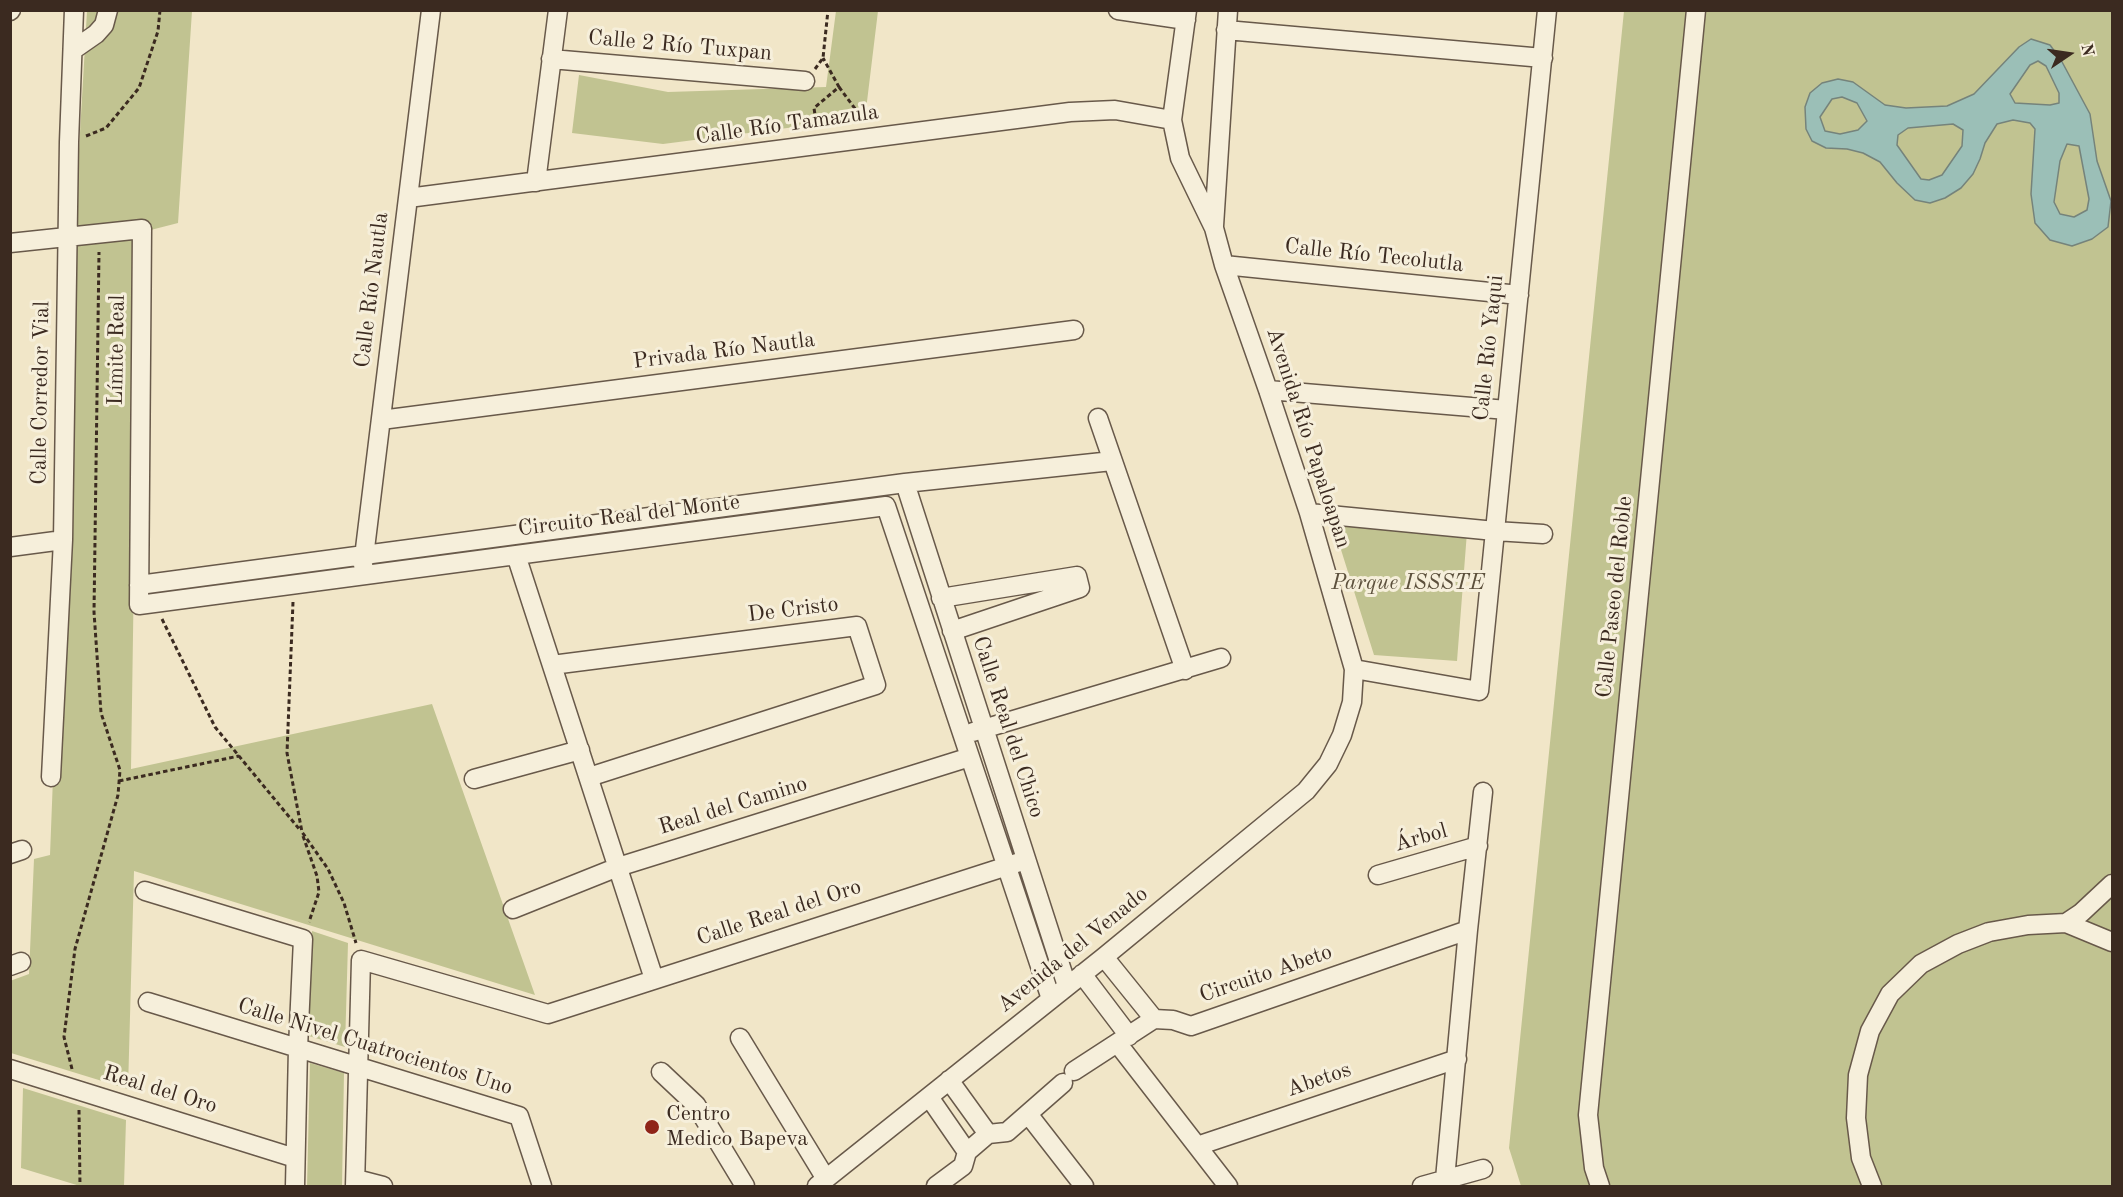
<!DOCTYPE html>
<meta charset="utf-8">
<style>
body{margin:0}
#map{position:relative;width:2123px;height:1197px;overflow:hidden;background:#f1e6c8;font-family:"Old Standard TT",serif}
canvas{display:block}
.frame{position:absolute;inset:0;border:12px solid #3b2a20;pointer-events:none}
.north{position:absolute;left:2039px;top:24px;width:60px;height:60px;-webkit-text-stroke:4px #f6efdb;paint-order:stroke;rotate:77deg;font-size:16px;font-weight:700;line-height:24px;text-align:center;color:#3b2a20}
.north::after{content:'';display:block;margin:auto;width:21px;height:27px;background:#3b2a20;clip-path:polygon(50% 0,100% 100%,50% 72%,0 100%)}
</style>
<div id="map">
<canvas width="2123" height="1197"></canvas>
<div class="frame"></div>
<div class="north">N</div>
</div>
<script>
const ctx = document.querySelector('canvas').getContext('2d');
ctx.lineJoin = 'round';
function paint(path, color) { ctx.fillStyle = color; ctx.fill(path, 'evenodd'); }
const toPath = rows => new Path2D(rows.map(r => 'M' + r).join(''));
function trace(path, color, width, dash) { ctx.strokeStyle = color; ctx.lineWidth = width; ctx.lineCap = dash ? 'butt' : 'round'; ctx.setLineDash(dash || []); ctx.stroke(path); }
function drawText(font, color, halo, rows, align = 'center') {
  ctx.font = font + ' "Old Standard TT",serif'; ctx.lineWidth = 6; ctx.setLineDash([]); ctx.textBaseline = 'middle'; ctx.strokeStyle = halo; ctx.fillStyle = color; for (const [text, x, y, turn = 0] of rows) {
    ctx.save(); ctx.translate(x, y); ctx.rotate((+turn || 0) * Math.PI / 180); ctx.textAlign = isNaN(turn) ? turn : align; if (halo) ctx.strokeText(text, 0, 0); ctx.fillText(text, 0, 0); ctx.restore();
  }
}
paint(toPath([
 [87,11,192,11,178,223,139,233,131,769,432,704,535,995,134,871,128,1089,11,1053,10,981,29,974,34,859,50,855,74,237],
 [836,11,878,11,865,118,663,144,572,133,579,75,668,92,826,87],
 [1624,11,2112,11,2112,1186,1521,1186,1509,1148],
 [1332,521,1467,532,1457,661,1374,655],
 [312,931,348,943,345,1047,309,1036],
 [310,1063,344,1073,342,1186,307,1186],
 [23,1088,126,1120,124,1186,80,1186,21,1168]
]), '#c1c391');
const water = toPath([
 [2031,39,2050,45,2061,60,2090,114,2097,161,2111,201,2108,227,2092,239,2072,246,2050,240,2035,223,2031,194,2035,129,2030,123,2013,120,1997,124,1985,143,1980,159,1973,174,1961,188,1945,198,1930,203,1915,200,1897,183,1880,162,1863,153,1847,149,1826,148,1812,141,1806,129,1805,107,1810,93,1822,83,1838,79,1853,82,1885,105,1906,108,1947,106,1974,94,2019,47,2031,39],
 [2038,61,2046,66,2059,93,2059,103,2050,105,2015,103,2010,94,2030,65,2038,61],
 [1842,97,1857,103,1867,121,1858,130,1840,134,1825,131,1820,117,1832,99,1842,97],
 [1953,124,1963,130,1962,146,1942,175,1929,180,1921,179,1897,145,1898,135,1908,128,1953,124],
 [2067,144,2079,146,2089,199,2087,210,2074,217,2060,214,2054,202,2060,161,2067,144]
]);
paint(water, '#9bbfb7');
trace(water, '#75837b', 1.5);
const minor = toPath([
 [1118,10,1186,20],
 [10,11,11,10],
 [1226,30,1543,58],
 [73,50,96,34,104,25,108,10],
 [551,59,805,81],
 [536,182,558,10],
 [408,198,1070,112,1115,110,1172,120],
 [1214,226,1228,10],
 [10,243,142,229,139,605,886,506,1051,999],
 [1224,265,1519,295],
 [1268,390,1507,410],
 [1098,418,1185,670],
 [381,420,1074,330],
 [905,483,1067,986],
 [1309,513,1495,531,1543,534],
 [10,547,63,540],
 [516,555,654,979],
 [363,565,431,10],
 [139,585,905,483,1112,461],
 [941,598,1077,576,1080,588,952,631],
 [552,665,857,626,876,685,589,777],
 [1354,669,1479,691,1547,10],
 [973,732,1221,658],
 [51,777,63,540,69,142,74,10],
 [474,779,580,750],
 [10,854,22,850],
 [1378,875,1478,846],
 [145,891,303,939,298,1048,295,1186],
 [513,909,618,867,970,757],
 [2066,923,2112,942],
 [1104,957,1154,1019],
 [10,966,21,962],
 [1082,974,1129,1036],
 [148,1002,519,1116,542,1186],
 [740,1038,826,1179],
 [1118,1044,1228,1186],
 [10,1069,295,1158],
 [1074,1071,1154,1019,1173,1020,1191,1026,1468,930],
 [661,1072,696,1105,745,1186],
 [949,1080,988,1134],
 [929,1097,967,1152],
 [1028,1114,1084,1186],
 [1197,1146,1457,1059],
 [356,1179,383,1186],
 [1445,1179,1468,930,1483,792],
 [355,1186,361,960,548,1014,1026,860],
 [817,1186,1104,957,1306,791,1328,764,1342,735,1352,702,1354,669,1309,513,1268,390,1224,265,1214,228,1180,158,1172,120,1187,10],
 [936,1186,963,1166,967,1152,988,1134,1007,1132,1063,1083],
 [1422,1186,1483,1169],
 [1600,1186,1594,1168,1588,1115,1696,10],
 [1872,1186,1861,1158,1856,1118,1858,1075,1870,1031,1890,994,1921,964,1958,944,1989,932,2028,925,2066,923,2081,913,2112,884]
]);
trace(minor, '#68594a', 21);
trace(toPath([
 [815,69,823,58,828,10],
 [839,87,856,110,857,122],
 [817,128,814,108,839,87,823,58],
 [86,136,106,128,139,88,158,31,160,10],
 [293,602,287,753,302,832,328,869,344,903,356,943],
 [162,619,215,727,300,830],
 [119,781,239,756],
 [303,836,317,876,319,892,309,922],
 [72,1069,64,1037,75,949,118,795,120,770,101,713,94,612,99,252],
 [79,1110,80,1186]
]), '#3b2a20', 3, [4.5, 3]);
trace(minor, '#f6efdb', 18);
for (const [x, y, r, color] of [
 [652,1127,8,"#8f2418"]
]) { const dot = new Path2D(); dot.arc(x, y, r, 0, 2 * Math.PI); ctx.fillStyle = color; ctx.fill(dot); trace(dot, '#f6efdb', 2); }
drawText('22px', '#3b2a20', '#f6efdb', [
 ["Calle 2 Río Tuxpan",680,46,5],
 ["Calle Río Tamazula",787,125,-8],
 ["Calle Río Tecolutla",1374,256,6],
 ["Calle Río Nautla",372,290,-83],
 ["Calle Río Yaqui",1489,348,-84],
 ["Límite Real",117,350,-89],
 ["Privada Río Nautla",724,351,-7],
 ["Calle Corredor Vial",41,393,-89],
 ["Avenida Río Papaloapan",1308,438,72],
 ["Circuito Real del Monte",629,516,-7],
 ["Calle Paseo del Roble",1615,597,-84],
 ["De Cristo",793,610,-7],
 ["Calle Real del Chico",1008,727,72],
 ["Real del Camino",733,806,-17],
 ["Árbol",1421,838,-16],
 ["Calle Real del Oro",779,913,-18],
 ["Avenida del Venado",1073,950,-39],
 ["Circuito Abeto",1266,974,-19],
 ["Calle Nivel Cuatrocientos Uno",375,1047,17],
 ["Abetos",1319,1080,-19],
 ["Real del Oro",160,1090,17]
]);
drawText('italic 22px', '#5c503c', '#f6efdb', [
 ["Parque ISSSTE",1408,583]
]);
drawText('22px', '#3b2a20', '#f6efdb', [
 ["Centro",666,1114],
 ["Medico Bapeva",666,1139]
], 'left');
</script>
